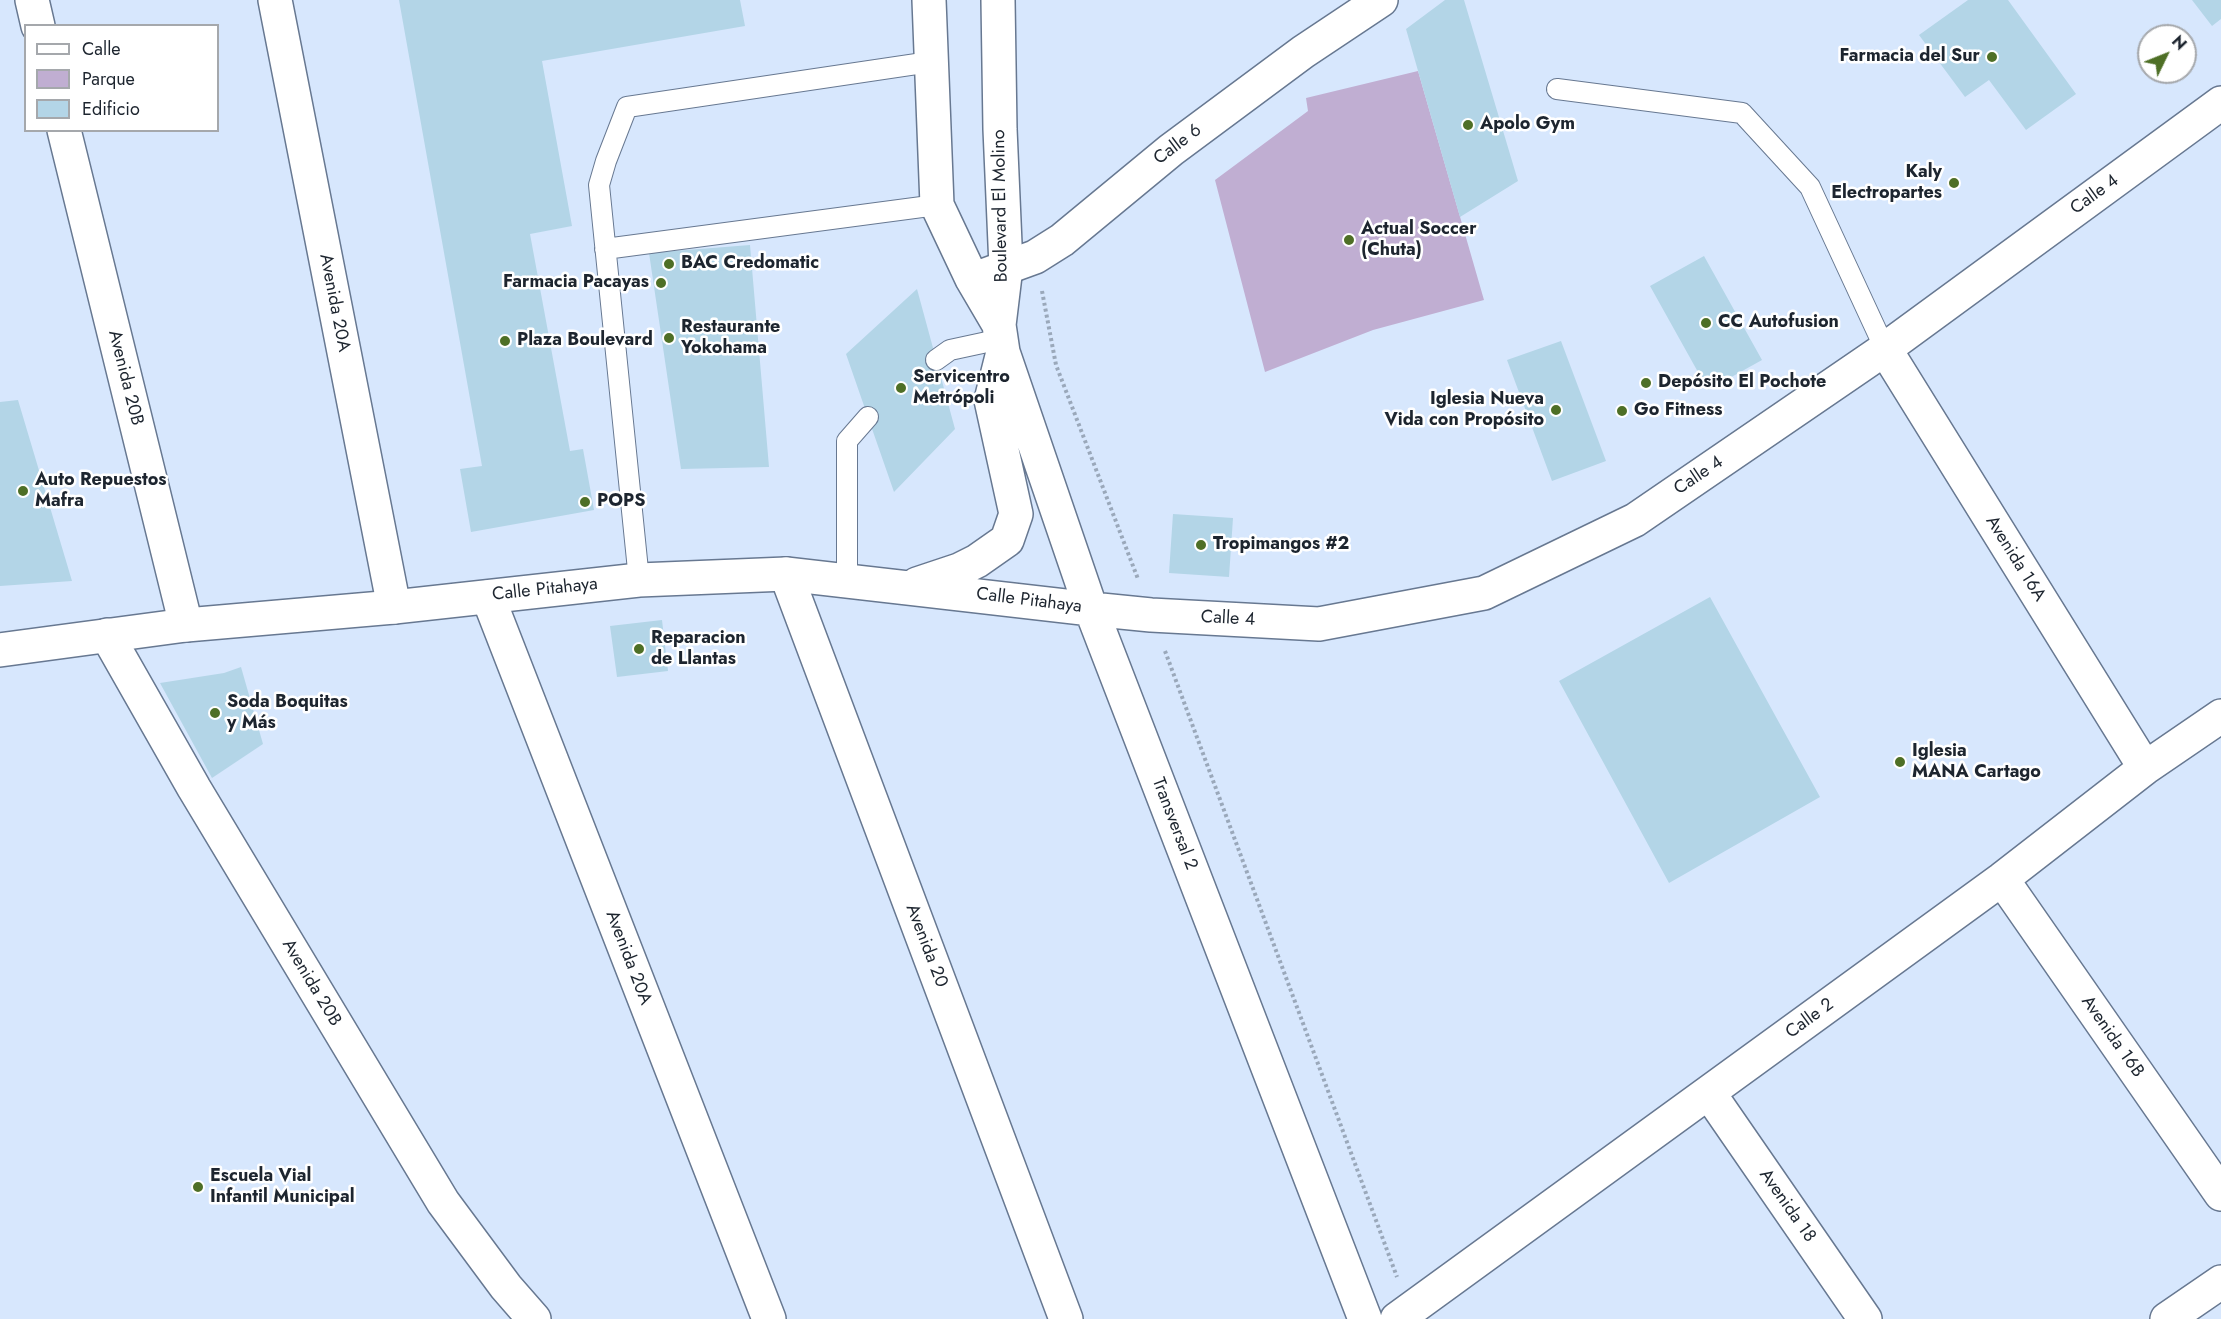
<!DOCTYPE html>
<meta charset="utf-8">
<style>
body{margin:0}
#map{position:relative;width:2221px;height:1319px;overflow:hidden;background:#d7e7fd;font-family:Jost,sans-serif}
canvas{display:block}
.legend{position:absolute;left:24px;top:24px;width:195px;height:108px;box-sizing:border-box;background:#fff;border:2px solid #a5a8ac;margin:0;padding:8px 10px;list-style:none;font-size:18px;color:#1d252f}
.legend li{display:flex;align-items:center;gap:12px;height:30px}
.legend b{width:30px;border:2px solid #a5a8ac}
.north{position:absolute;left:2137px;top:24px;width:60px;height:60px;box-sizing:border-box;background:#fff;border:2px solid #a5a8ac;border-radius:50%;rotate:47deg;font-size:16px;font-weight:700;line-height:24px;text-align:center;color:#1d252f}
.north::after{content:'';display:block;margin:auto;width:21px;height:27px;background:#4e6f26;clip-path:polygon(50% 0,100% 100%,50% 72%,0 100%)}
</style>
<div id="map">
<canvas width="2221" height="1319"></canvas>
<ul class="legend">
<li><b style="height:8px;background:#fff"></b>Calle</li>
<li><b style="height:16px;background:#c0aed2"></b>Parque</li>
<li><b style="height:16px;background:#b3d5e7"></b>Edificio</li>
</ul>
<div class="north">N</div>
</div>
<script>
const ctx = document.querySelector('canvas').getContext('2d');
ctx.lineJoin = 'round';
function paint(path, color) { ctx.fillStyle = color; ctx.fill(path, 'evenodd'); }
const toPath = rows => new Path2D(rows.map(r => 'M' + r).join(''));
function trace(path, color, width, dash) { ctx.strokeStyle = color; ctx.lineWidth = width; ctx.lineCap = dash ? 'butt' : 'round'; ctx.setLineDash(dash || []); ctx.stroke(path); }
function drawText(font, color, halo, rows, align = 'center') {
  ctx.font = font + ' Jost,sans-serif'; ctx.lineWidth = 5; ctx.setLineDash([]); ctx.textBaseline = 'middle'; ctx.strokeStyle = halo; ctx.fillStyle = color; for (const [text, x, y, turn = 0] of rows) {
    ctx.save(); ctx.translate(x, y); ctx.rotate((+turn || 0) * Math.PI / 180); ctx.textAlign = isNaN(turn) ? turn : align; if (halo) ctx.strokeText(text, 0, 0); ctx.fillText(text, 0, 0); ctx.restore();
  }
}
paint(toPath([
 [1418,71,1484,300,1373,330,1265,372,1215,180,1308,111,1306,98]
]), '#c0aed2');
paint(toPath([
 [399,0,740,0,745,26,542,61,572,226,530,234,570,451,583,449,594,510,471,532,460,469,482,466],
 [1445,0,1464,0,1518,181,1460,217,1406,29],
 [1968,0,2008,0,2076,94,2026,130,1989,80,1965,97,1919,35],
 [2192,0,2221,0,2221,19,2212,26],
 [750,245,769,467,681,469,649,253],
 [1704,256,1762,360,1708,390,1650,286],
 [917,289,955,429,894,492,846,354],
 [1561,341,1606,461,1552,481,1507,360],
 [18,400,72,581,0,586,0,402],
 [1173,514,1233,518,1229,577,1169,573],
 [1710,597,1820,797,1669,883,1559,681],
 [662,620,668,671,617,677,610,626],
 [241,667,263,744,212,778,160,683,224,673]
]), '#b3d5e7');
const service = toPath([
 [1557,89,1742,113,1810,187,1885,349],
 [605,249,937,205],
 [936,360,950,350,1001,339],
 [639,580,599,185,606,161,627,107,930,62],
 [847,580,847,441,868,417]
]);
const minor = toPath([
 [32,0,38,26],
 [275,0,394,607],
 [64,130,186,625],
 [980,277,1035,257,1062,240,1171,150,1303,52,1381,0],
 [1885,349,2145,768],
 [786,574,1066,1319],
 [488,597,769,1319],
 [107,635,194,788,443,1202,506,1287,534,1319],
 [2002,879,2221,1194],
 [1709,1093,1865,1319],
 [1397,1319,2002,879,2145,768,2221,716],
 [2167,1319,2221,1282]
]);
const tertiary = toPath([
 [929,0,937,205,972,279,999,325],
 [998,0,1000,129,1006,267,999,325,1003,352,1091,609,1365,1319],
 [917,584,959,570,977,561,1007,540,1016,514,991,400,1003,352],
 [0,650,186,625,394,607,639,580,786,574,1091,609,1151,615,1319,624,1484,593,1635,520,1885,349,2221,103]
]);
trace(service, '#677891', 22);
trace(minor, '#677891', 36);
trace(tertiary, '#677891', 36);
trace(toPath([
 [1042,291,1056,365,1138,579],
 [1165,651,1397,1277]
]), '#9aa8ba', 4, [3, 3]);
trace(service, '#fff', 20);
trace(minor, '#fff', 33);
trace(tertiary, '#fff', 33);
for (const [x, y, r, color] of [
 [1992,57,6,"#4e6f26"],
 [1468,125,6,"#4e6f26"],
 [1954,183,6,"#4e6f26"],
 [1349,240,6,"#4e6f26"],
 [669,264,6,"#4e6f26"],
 [661,283,6,"#4e6f26"],
 [1706,323,6,"#4e6f26"],
 [669,338,6,"#4e6f26"],
 [505,341,6,"#4e6f26"],
 [1646,383,6,"#4e6f26"],
 [901,388,6,"#4e6f26"],
 [1556,410,6,"#4e6f26"],
 [1622,411,6,"#4e6f26"],
 [23,491,6,"#4e6f26"],
 [585,502,6,"#4e6f26"],
 [1201,545,6,"#4e6f26"],
 [639,649,6,"#4e6f26"],
 [215,713,6,"#4e6f26"],
 [1900,762,6,"#4e6f26"],
 [198,1187,6,"#4e6f26"]
]) { const dot = new Path2D(); dot.arc(x, y, r, 0, 2 * Math.PI); ctx.fillStyle = color; ctx.fill(dot); trace(dot, '#fff', 2); }
drawText('bold 18px', '#1d252f', '#fff', [
 ["Farmacia del Sur",1980,57,"right"],
 ["Apolo Gym",1480,125],
 ["Kaly",1942,173,"right"],
 ["Electropartes",1942,194,"right"],
 ["Actual Soccer",1361,230],
 ["(Chuta)",1361,251],
 ["BAC Credomatic",681,264],
 ["Farmacia Pacayas",649,283,"right"],
 ["CC Autofusion",1718,323],
 ["Restaurante",681,328],
 ["Yokohama",681,349],
 ["Plaza Boulevard",517,341],
 ["Servicentro",913,378],
 ["Metrópoli",913,399],
 ["Depósito El Pochote",1658,383],
 ["Iglesia Nueva",1544,400,"right"],
 ["Vida con Propósito",1544,421,"right"],
 ["Go Fitness",1634,411],
 ["Auto Repuestos",35,481],
 ["Mafra",35,502],
 ["POPS",597,502],
 ["Tropimangos #2",1213,545],
 ["Reparacion",651,639],
 ["de Llantas",651,660],
 ["Soda Boquitas",227,703],
 ["y Más",227,724],
 ["Iglesia",1912,752],
 ["MANA Cartago",1912,773],
 ["Escuela Vial",210,1177],
 ["Infantil Municipal",210,1198]
], 'left');
drawText('18px', '#1d252f', '#fff', [
 ["Calle 6",1178,145,-37],
 ["Calle 4",2095,195,-36],
 ["Boulevard El Molino",1001,206,-91],
 ["Avenida 20A",334,303,79],
 ["Avenida 20B",125,378,76],
 ["Calle 4",1699,476,-34],
 ["Avenida 16A",2015,559,58],
 ["Calle Pitahaya",545,590,-6],
 ["Calle Pitahaya",1029,601,7],
 ["Calle 4",1228,619,3],
 ["Transversal 2",1174,824,69],
 ["Avenida 20",926,946,69],
 ["Avenida 20A",628,958,69],
 ["Avenida 20B",311,983,59],
 ["Calle 2",1810,1019,-36],
 ["Avenida 16B",2112,1037,55],
 ["Avenida 18",1787,1206,55]
]);
</script>
